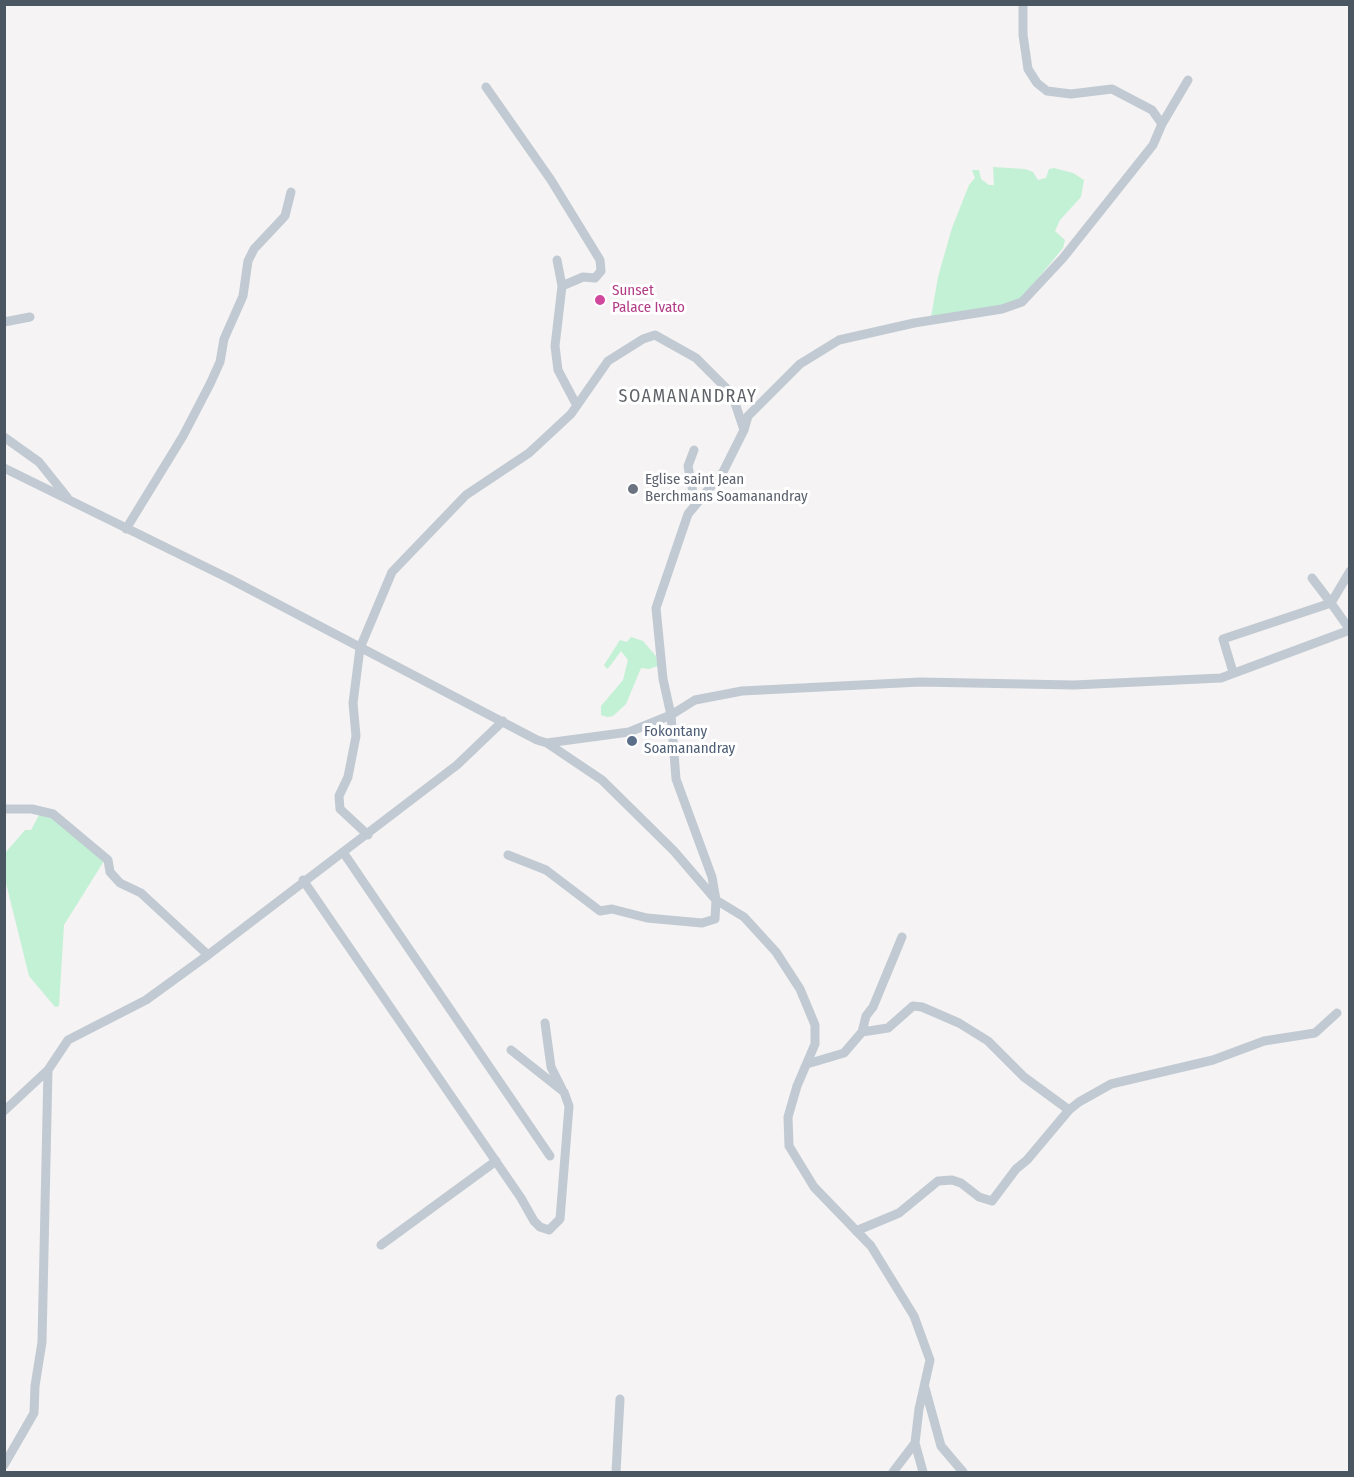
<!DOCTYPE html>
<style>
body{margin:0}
#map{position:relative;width:1354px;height:1477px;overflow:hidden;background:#f5f3f3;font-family:"Fira Sans Condensed",sans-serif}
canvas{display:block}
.frame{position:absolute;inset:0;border:6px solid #4a5661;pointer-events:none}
</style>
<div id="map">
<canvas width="1354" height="1477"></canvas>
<div class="frame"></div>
</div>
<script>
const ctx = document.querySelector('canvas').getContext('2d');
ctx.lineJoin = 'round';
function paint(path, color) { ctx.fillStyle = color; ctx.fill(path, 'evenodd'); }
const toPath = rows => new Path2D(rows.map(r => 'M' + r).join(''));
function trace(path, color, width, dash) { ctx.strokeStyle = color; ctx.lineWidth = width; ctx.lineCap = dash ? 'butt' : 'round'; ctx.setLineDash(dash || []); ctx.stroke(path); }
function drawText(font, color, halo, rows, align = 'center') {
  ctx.font = font + ' "Fira Sans Condensed",sans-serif'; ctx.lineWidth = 6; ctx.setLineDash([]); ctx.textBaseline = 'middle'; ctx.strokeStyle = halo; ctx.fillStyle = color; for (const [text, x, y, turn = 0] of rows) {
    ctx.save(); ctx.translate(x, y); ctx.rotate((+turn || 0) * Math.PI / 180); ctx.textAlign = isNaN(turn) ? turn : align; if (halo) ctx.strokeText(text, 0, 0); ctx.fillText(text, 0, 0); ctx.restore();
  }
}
paint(toPath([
 [993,167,1025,169,1033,172,1038,180,1046,178,1049,169,1054,168,1073,173,1084,180,1081,197,1060,220,1055,231,1065,240,1063,248,1022,298,995,308,931,317,938,277,952,228,969,185,975,178,972,170,979,170,981,179,989,185,994,185],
 [631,637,643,641,656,656,658,666,649,669,641,668,626,704,613,716,607,717,601,715,601,706,623,680,628,660,621,651,610,666,607,669,604,665,620,640,627,642],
 [39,815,51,816,104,861,64,925,59,1006,55,1007,29,976,5,879,5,853,25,830,31,830]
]), '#c3f1d5');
trace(toPath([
 [486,87,551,180,600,260,601,271,595,278,583,277,562,286],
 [1162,124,1188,80],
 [557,260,562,286,555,346,558,370,576,404],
 [4,322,30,317],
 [4,437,39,462,67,497],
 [694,450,688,466,695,503],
 [4,468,230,579,537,740,547,743,602,780,674,851,716,900,744,917,776,952,800,989,815,1025,815,1044,797,1086,788,1117,789,1146,814,1187,871,1246,914,1316,930,1360,919,1409,915,1443,923,1472],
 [126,529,183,436,210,384,220,362,224,339,243,296,248,261,254,249,285,216,291,192],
 [1312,578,1331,603,1350,571],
 [547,743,629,732,671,715,663,679,656,608,688,514,723,472,744,430,748,416,800,364,839,340,914,323,1002,309,1022,302,1063,258,1153,145,1162,124,1152,110,1112,89,1071,94,1047,91,1037,83,1028,69,1023,35,1023,4],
 [4,809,32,809,53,814,108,860,110,872,120,883,141,893,208,955],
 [368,835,340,809,339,796,348,777,356,736,353,703,360,648,392,572,466,495,529,453,571,414,608,361,643,339,655,335,696,358,732,394,744,430],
 [343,852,550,1156],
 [508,855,546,870,600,911,612,909,647,918,702,923,715,919,716,900,712,877,676,779,671,715,695,700,742,691,920,682,1074,685,1221,678,1350,630,1331,603,1223,639,1233,672],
 [303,880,521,1198,534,1221,540,1227,549,1230,560,1219,569,1106,564,1092,511,1050],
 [545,1023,551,1067,562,1089],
 [862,1032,888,1028,913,1006,922,1007,959,1023,988,1041,1024,1077,1069,1110],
 [807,1064,844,1053,862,1032,866,1016,873,1007,902,937],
 [4,1111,48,1070,68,1040,146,1000,208,955,457,765,503,721],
 [856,1231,899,1213,938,1181,952,1180,961,1183,979,1197,992,1201,1016,1169,1027,1160,1069,1110,1079,1102,1111,1084,1213,1060,1264,1041,1315,1033,1337,1013],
 [381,1245,496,1161],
 [925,1388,941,1446,963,1472],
 [4,1465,34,1413,35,1386,42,1342,48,1070],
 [616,1472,620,1399],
 [893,1472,915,1443]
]), '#c1cad2', 9);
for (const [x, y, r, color] of [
 [600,300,6,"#d1479c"],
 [633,489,6,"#6b7280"],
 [632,741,6,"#5c6f8a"]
]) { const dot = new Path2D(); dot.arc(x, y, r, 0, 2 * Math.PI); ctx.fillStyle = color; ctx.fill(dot); trace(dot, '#fff', 2); }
drawText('15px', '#b23c85', '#fff', [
 ["Sunset",612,291],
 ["Palace Ivato",612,308]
], 'left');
drawText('15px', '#5b616d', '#fff', [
 ["Eglise saint Jean",645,480],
 ["Berchmans Soamanandray",645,497]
], 'left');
drawText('15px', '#4e5e75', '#fff', [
 ["Fokontany",644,732],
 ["Soamanandray",644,749]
], 'left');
ctx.letterSpacing = '1.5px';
drawText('18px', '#5f6368', '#fff', [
 ["SOAMANANDRAY",688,397]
]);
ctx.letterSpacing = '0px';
</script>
